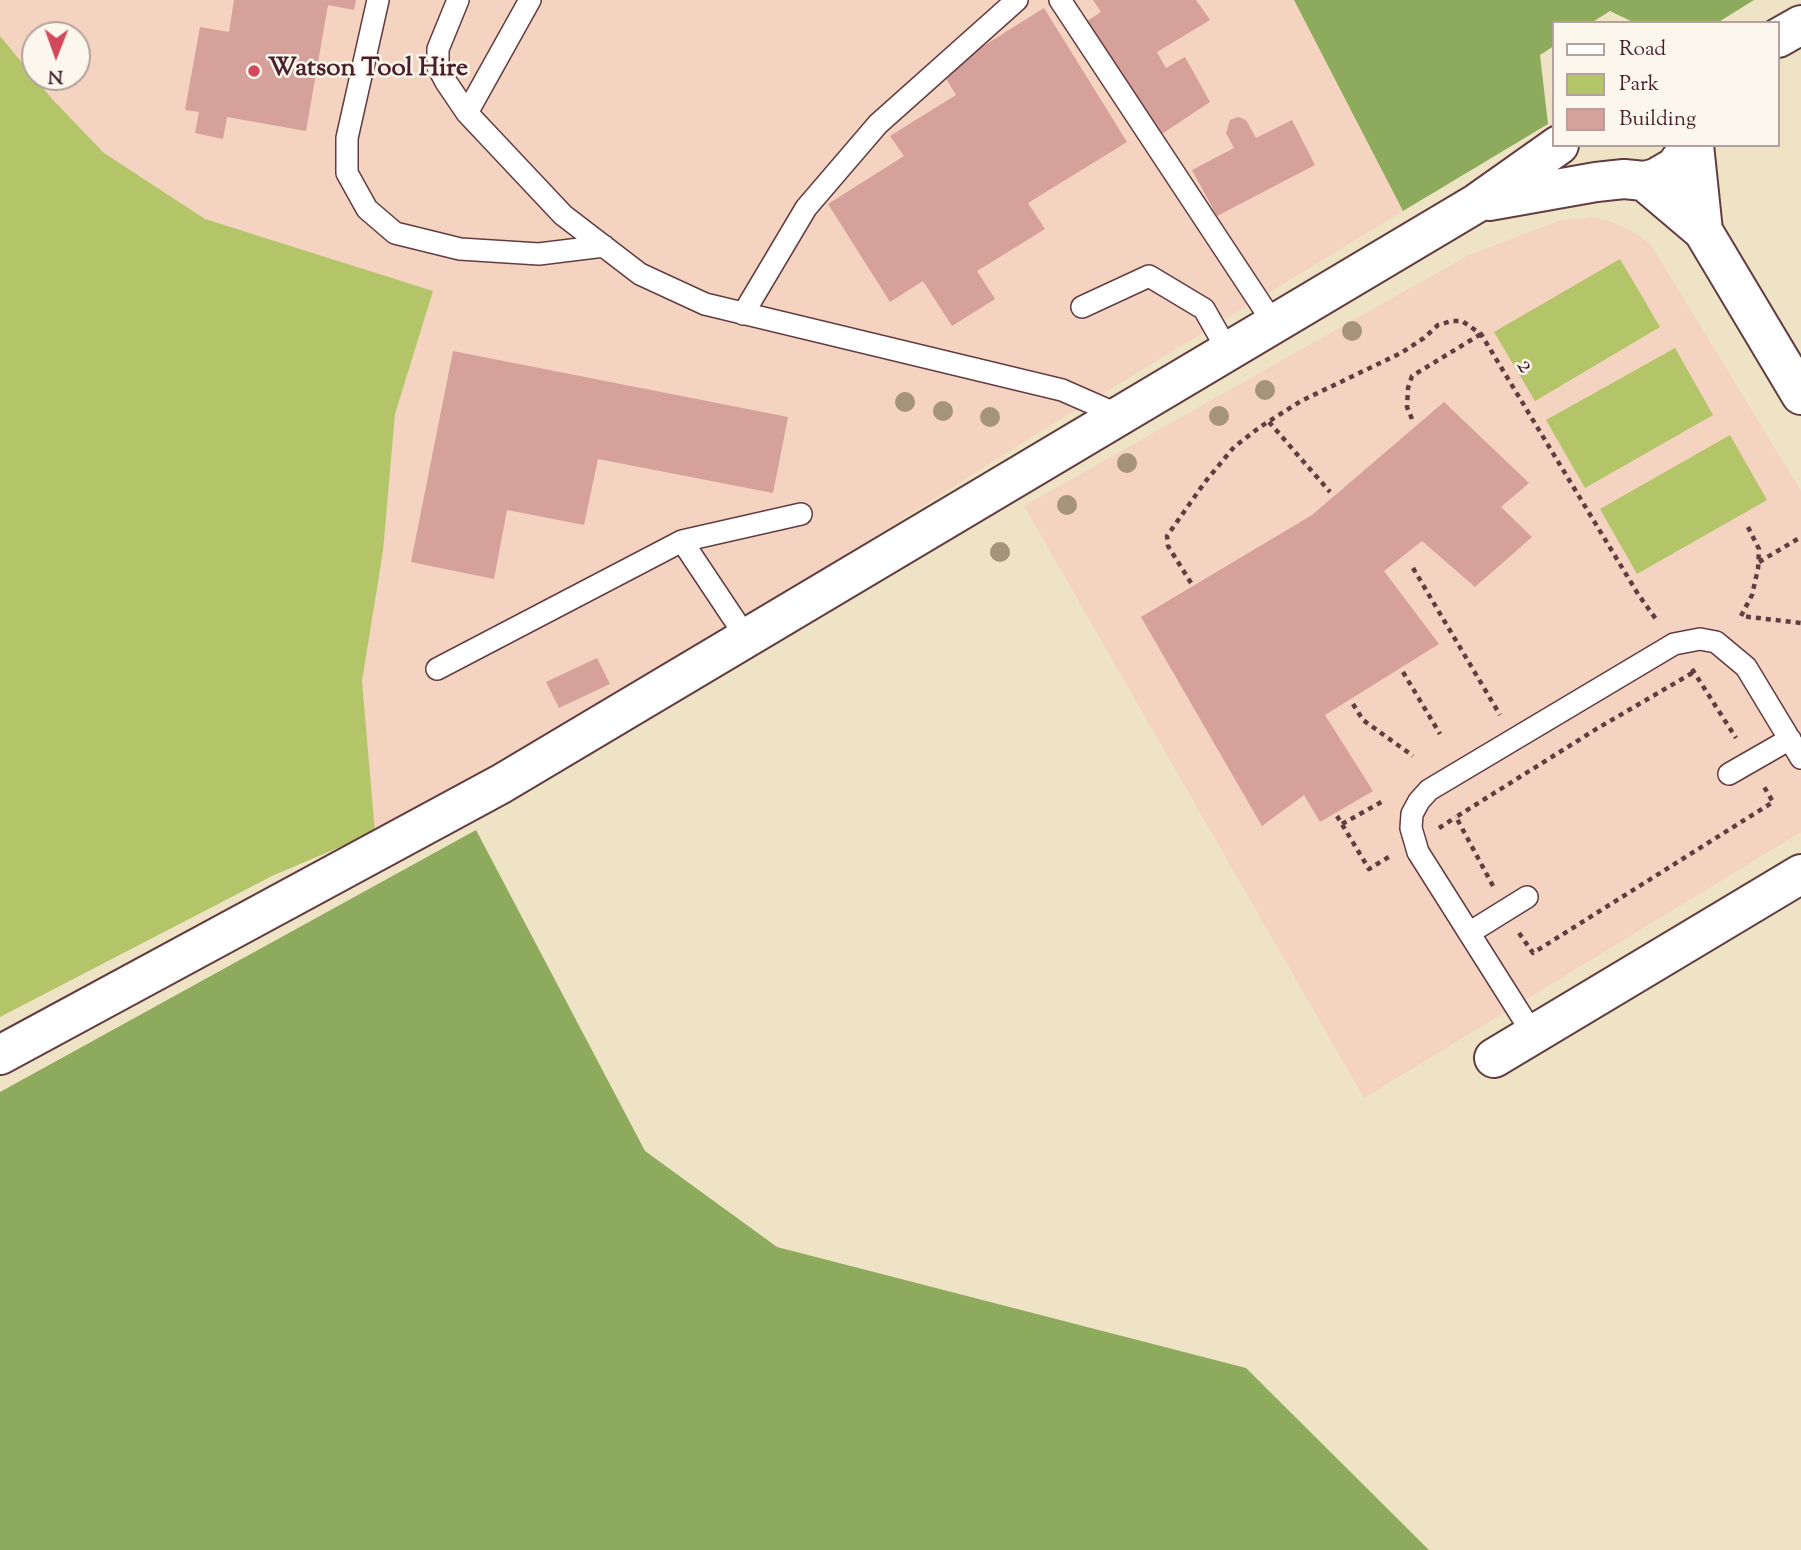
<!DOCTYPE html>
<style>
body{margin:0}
#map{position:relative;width:1801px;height:1550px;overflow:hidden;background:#eee3c4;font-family:"Sorts Mill Goudy",serif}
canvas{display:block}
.legend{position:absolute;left:1552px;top:21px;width:228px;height:126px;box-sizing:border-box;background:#fbf7ec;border:2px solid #b4a19f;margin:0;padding:9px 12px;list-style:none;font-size:21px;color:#4a1f2b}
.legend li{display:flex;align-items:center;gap:14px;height:35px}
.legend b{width:35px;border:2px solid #b4a19f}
.north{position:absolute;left:21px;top:21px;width:70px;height:70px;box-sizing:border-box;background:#fbf7ec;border:2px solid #b4a19f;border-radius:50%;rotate:181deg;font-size:19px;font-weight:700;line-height:28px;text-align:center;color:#4a1f2b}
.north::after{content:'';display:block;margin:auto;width:24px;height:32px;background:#d1495b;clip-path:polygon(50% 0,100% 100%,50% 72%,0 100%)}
</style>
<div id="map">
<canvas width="1801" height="1550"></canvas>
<ul class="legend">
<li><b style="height:9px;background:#fff"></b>Road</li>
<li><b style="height:19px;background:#b3c568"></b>Park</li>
<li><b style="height:19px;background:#d7a19b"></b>Building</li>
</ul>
<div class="north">N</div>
</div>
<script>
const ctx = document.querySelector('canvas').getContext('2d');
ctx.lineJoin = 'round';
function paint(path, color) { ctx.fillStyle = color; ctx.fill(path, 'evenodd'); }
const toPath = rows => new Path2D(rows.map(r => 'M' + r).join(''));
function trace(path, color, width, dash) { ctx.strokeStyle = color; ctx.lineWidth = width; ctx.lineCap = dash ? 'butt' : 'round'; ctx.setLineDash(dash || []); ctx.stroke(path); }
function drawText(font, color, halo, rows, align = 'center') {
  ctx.font = font + ' "Sorts Mill Goudy",serif'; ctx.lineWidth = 5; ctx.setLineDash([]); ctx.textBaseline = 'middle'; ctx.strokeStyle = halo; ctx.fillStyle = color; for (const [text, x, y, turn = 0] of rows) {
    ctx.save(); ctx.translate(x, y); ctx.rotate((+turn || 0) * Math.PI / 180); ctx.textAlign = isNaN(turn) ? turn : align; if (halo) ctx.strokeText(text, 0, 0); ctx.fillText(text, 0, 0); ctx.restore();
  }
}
paint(toPath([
 [0,0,1294,0,1403,211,1038,433,769,603,375,832,362,681,383,551,395,414,433,291,205,219,104,153,53,100,0,36],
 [35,35,77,35,77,77,35,77],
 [1593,217,1609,221,1632,231,1651,245,1801,491,1801,832,1364,1098,1024,506,1467,256,1558,221]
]), '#f4d3c0');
paint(toPath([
 [0,36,53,100,104,153,205,219,433,291,395,414,383,551,362,681,375,832,272,876,0,1017],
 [1620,259,1660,327,1535,401,1494,332],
 [1675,348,1713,415,1585,488,1546,420],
 [1730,435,1767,500,1637,574,1600,509]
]), '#b3c568');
paint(toPath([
 [1294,0,1754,0,1717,23,1635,23,1610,11,1591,23,1554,23,1554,46,1540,55,1548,124,1403,211],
 [476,830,645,1151,777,1247,1246,1368,1429,1550,0,1550,0,1092]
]), '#8eaa5c');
paint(toPath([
 [234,0,356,0,354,10,328,5,306,131,227,117,223,139,195,133,199,112,185,110,200,27,229,32],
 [1093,0,1196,0,1210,20,1157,52,1166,68,1185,57,1210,102,1153,140,1084,23,1101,12],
 [1044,8,1127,142,1028,203,1045,229,977,271,995,299,952,326,923,281,890,302,828,204,904,156,890,136,956,95,942,72],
 [1239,117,1246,120,1256,138,1292,120,1315,165,1217,216,1192,170,1234,148,1226,133,1230,120],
 [453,351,788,417,773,493,598,459,584,525,507,510,494,579,411,562],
 [1444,402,1529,483,1501,507,1532,537,1475,587,1422,541,1384,571,1439,644,1325,715,1373,791,1320,822,1304,795,1262,826,1141,617,1312,515],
 [597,658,610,684,559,708,546,682]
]), '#d7a19b');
const service = toPath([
 [378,0,347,138,347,173,367,209,395,233,460,249,539,254,604,246],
 [458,0,438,49,438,67,446,82,467,113,563,215,640,274,705,304,1062,390,1119,415],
 [1060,0,1274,324],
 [467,113,530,0],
 [1082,307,1149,276,1204,309,1228,351],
 [743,314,806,208,878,124,1017,0],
 [682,541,746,637],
 [437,669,682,541,801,514],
 [1729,774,1790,739],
 [1469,933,1527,897],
 [1533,1034,1418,852,1411,828,1412,814,1419,801,1429,790,1674,644,1700,639,1716,642,1746,667,1801,758]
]);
const minor = toPath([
 [1494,1058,1801,874]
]);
const tertiary = toPath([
 [1778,38,1801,25],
 [1694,145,1703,231],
 [1644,181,1703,231,1801,395],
 [1489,201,1596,182,1624,179,1644,181,1656,178,1675,167,1691,145],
 [0,1055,501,784,1477,203,1559,145]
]);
trace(service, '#633c42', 24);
trace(minor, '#633c42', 42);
trace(tertiary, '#633c42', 42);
trace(toPath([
 [1412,419,1407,407,1408,388,1412,376,1481,334],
 [1269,422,1330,492],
 [1748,527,1759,549,1758,569,1752,595,1741,616,1801,623],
 [1759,562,1801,537],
 [1413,568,1500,715],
 [1191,583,1168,546,1167,536,1205,482,1234,447,1260,427,1301,401,1401,353,1424,338,1438,325,1452,321,1462,321,1481,334,1638,594,1658,622],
 [1692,669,1736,738],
 [1403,672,1440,734],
 [1353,704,1363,720,1413,756],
 [1337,816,1369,869,1392,855],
 [1342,824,1385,800],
 [1439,828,1456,817],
 [1493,886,1456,817,1598,728,1694,672],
 [1519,933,1533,953,1773,802,1763,785]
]), '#633c42', 4.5, [5, 5]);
trace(service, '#fff', 21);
trace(minor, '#fff', 38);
trace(tertiary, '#fff', 38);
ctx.fillStyle = '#a5937a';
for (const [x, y] of [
 [1352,331],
 [1265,390],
 [905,402],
 [943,411],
 [1219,416],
 [990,417],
 [1127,463],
 [1067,505],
 [1000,552]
]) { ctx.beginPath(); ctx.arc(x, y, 10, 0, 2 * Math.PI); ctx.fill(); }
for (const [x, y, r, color] of [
 [254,71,7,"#d1495b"]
]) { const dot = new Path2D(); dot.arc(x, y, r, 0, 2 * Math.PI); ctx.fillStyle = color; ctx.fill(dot); trace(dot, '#fbf7ec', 2.5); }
drawText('bold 26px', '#4a1f2b', '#fbf7ec', [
 ["Watson Tool Hire",268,71]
], 'left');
drawText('26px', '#4a1f2b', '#fbf7ec', [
 ["2",1523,367,59]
]);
</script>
